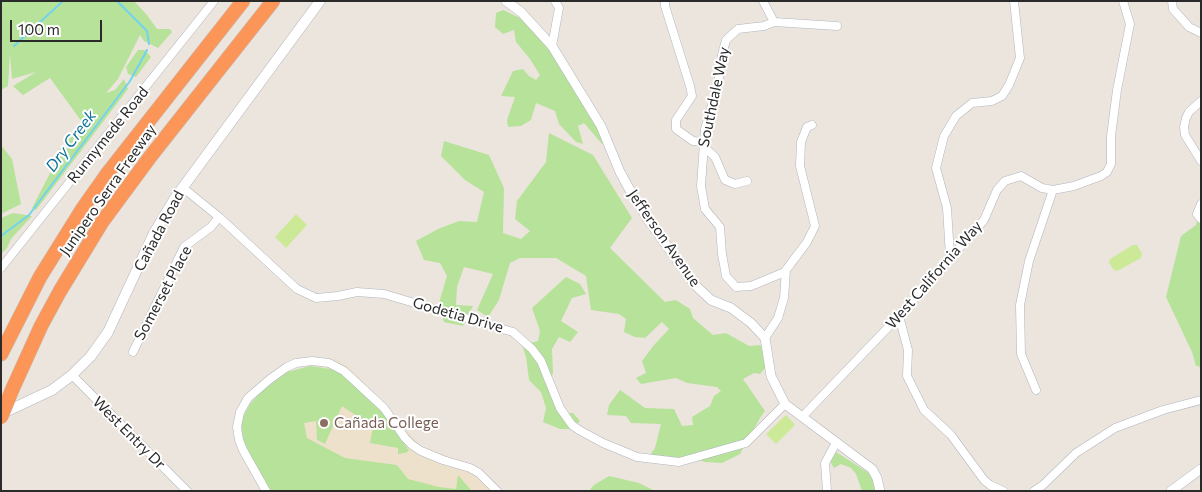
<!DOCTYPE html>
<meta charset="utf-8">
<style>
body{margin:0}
#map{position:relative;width:1202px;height:492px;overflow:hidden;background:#ece5dd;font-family:Commissioner,sans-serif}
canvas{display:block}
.frame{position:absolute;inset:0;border:2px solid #2a2a2a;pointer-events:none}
.scale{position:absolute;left:10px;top:20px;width:92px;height:22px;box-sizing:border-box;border:2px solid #2a2a2a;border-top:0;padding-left:6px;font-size:15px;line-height:18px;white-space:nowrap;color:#2a2a2a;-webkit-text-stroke:4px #fff;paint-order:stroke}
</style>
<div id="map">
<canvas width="1202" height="492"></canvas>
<div class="frame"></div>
<div class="scale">100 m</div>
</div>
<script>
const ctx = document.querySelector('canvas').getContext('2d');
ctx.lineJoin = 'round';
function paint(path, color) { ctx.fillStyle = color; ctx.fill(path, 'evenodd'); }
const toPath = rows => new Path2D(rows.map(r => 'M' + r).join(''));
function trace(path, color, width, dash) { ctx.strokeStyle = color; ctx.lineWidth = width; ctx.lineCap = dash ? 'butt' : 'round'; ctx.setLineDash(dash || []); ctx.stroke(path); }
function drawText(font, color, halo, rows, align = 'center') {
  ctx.font = font + ' Commissioner,sans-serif'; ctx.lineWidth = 4; ctx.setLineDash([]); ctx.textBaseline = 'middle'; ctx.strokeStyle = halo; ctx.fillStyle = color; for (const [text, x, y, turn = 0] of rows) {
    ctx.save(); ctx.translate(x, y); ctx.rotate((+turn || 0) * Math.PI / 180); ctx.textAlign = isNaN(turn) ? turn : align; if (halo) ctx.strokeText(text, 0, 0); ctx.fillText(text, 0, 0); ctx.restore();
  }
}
paint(toPath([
 [336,359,350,368,389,409,422,447,476,466,497,484,502,491,270,491,257,472,243,437,307,371]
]), '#eee1cc');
paint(toPath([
 [1,1,134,1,147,15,157,29,170,29,172,32,158,48,144,41,140,35,118,79,106,93,115,90,124,79,128,89,36,210,32,208,59,156,58,149,69,148,68,137,82,122,50,78,23,95,13,86,36,72,12,79,10,54,8,86,1,90],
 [503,10,522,19,550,48,608,135,602,144,584,123,578,126,583,144,576,142,559,124,555,111,536,103,531,120,521,126,508,127,507,120,515,97,501,96,513,71,523,69,529,76,536,80,540,75,530,59,516,42,514,30,503,34,495,27,496,13],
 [138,50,145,50,151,57,136,77,128,74,126,67],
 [549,133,593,155,632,218,610,248,665,302,676,300,690,309,693,318,713,335,726,333,749,346,761,345,766,367,760,374,754,373,743,379,765,411,760,418,740,454,722,463,705,462,688,456,672,459,650,455,655,448,661,424,631,423,626,416,607,415,609,405,620,390,645,408,674,409,682,426,693,425,692,417,710,406,714,396,721,391,717,387,687,383,676,378,641,384,636,378,646,373,642,361,654,345,669,329,662,322,645,338,635,337,624,332,626,319,619,314,591,310,586,276,556,258,520,258,510,263,499,300,488,317,477,310,493,274,464,267,457,287,456,305,473,306,463,326,444,322,438,306,447,276,440,263,424,260,416,241,438,229,459,221,477,222,484,192,465,180,441,156,444,141,489,155,504,188,503,233,521,239,530,231,515,219,517,201,546,162],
 [1,145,12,159,21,204,1,214],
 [1201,209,1201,374,1199,366,1196,366,1192,352,1166,297,1181,236,1196,225],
 [13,213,32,216,11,239,7,248,1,254,1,218],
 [566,277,580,284,586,294,572,298,561,321,578,332,570,342,559,337,552,349,553,373,548,387,559,413,573,413,580,421,572,429,560,429,543,422,546,408,541,392,529,380,526,357,522,345,538,341,540,331,532,308],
 [310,366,337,370,353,382,384,414,409,451,405,453,398,454,398,448,370,443,373,427,342,406,325,444,317,440,316,421,304,423,307,438,345,458,397,465,408,479,439,487,456,489,458,475,471,490,269,491,244,442,242,431,242,419,250,404,262,391,287,372],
 [836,452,872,475,877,491,862,491,856,474,851,468,841,464,834,468,830,461],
 [609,476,639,483,655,491,589,491,594,485]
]), '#b7e29a');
paint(toPath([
 [296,214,307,225,286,248,275,237],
 [1133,245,1137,245,1142,254,1141,258,1117,271,1114,270,1109,263,1110,259],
 [786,415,795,425,776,444,766,434]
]), '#cbe996');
trace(toPath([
 [117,1,147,31,149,44],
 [14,46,63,1],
 [1,236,29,215,130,81,147,50]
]), '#71d3ed', 2);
const minor = toPath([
 [665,1,665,6,690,86,692,96,676,120,676,129,693,141,704,142],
 [763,1,774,22],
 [1172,1,1173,9,1189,27,1201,33],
 [552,46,559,8,555,1],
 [1201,101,1189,112,1186,118,1184,127,1185,135,1201,161],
 [703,146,715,157,725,180,735,184,747,181],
 [182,187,219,217,297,289,316,298,338,296,357,292,384,294,513,332,532,349,541,361,560,408,572,425,579,430,603,443,637,457,679,462,746,443,785,404],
 [1201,204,1197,214,1201,219],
 [950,256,947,208,936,168,944,136,956,116,972,103,992,101,1002,96,1009,85,1020,58,1014,1],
 [1,268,214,1],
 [785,272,751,286,736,287,726,276,722,254,720,227,705,209,701,186,705,129,718,85,722,55,726,40,738,29,764,26,774,22,837,26],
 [899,316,908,350,907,376,924,410,951,435,984,480,990,485,1003,491],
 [765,338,778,318,784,298,786,270,807,242,815,226,800,166,801,142,807,127,812,125],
 [133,352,184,247,211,227,219,217],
 [72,375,187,491],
 [1036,390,1021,354,1020,305,1029,261,1053,190],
 [802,417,899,316,984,220,997,190,1005,181,1021,176,1042,188,1053,190,1074,186,1101,176,1107,172,1111,164,1111,136,1117,90,1130,24,1123,1],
 [266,491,243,450,239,440,237,427,240,412,248,398,270,379,287,367,296,363,312,361,329,363,344,371,384,408,405,438,412,445,421,451,443,460,470,468,479,473,497,491],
 [827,491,825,463,836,443],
 [1034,491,1043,485,1076,453,1115,428,1163,410,1201,400]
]);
const tertiary = toPath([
 [506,1,521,12,552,46,601,126,620,172,632,194,649,221,695,285,711,300,731,308,751,323,765,338,771,376,785,404,872,469,877,478,880,491],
 [1171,491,1201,469]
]);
const secondary = toPath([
 [1,414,52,390,72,375,91,356,108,332,154,233,175,198,320,1]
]);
const motorway = toPath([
 [1,354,40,277,83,208,107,174,243,1],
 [12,390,41,326,60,291,102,222,150,157,273,1]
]);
trace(minor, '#b0b4be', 9);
trace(tertiary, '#b0b4be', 10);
trace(secondary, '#b0b4be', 11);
trace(motorway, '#c3c3c3', 15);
trace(minor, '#fff', 8);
trace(tertiary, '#fff', 9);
trace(secondary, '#fff', 10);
trace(motorway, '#fc9558', 14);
const motorwayBridge = toPath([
 [1,417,12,390]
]);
trace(motorwayBridge, '#c3c3c3', 15, []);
trace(motorwayBridge, '#fc9558', 14);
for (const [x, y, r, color] of [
 [324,423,5,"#8d6e63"]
]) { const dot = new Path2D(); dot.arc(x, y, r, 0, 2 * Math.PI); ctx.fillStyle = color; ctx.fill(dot); trace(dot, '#fff', 2); }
drawText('15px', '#2a2a2a', '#fff', [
 ["Southdale Way",714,97,-78],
 ["Runnymede Road",108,135,-51],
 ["Junipero Serra Freeway",108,190,-55],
 ["Cañada Road",159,231,-62],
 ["Jefferson Avenue",664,238,55],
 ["West California Way",934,275,-49],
 ["Somerset Place",163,293,-62],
 ["Godetia Drive",458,315,16],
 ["West Entry Dr",129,433,45]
]);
drawText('15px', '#785e54', '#fff', [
 ["Cañada College",334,423]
], 'left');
drawText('italic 16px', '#0f729a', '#fff', [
 ["Dry Creek",71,141,-53]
]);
</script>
